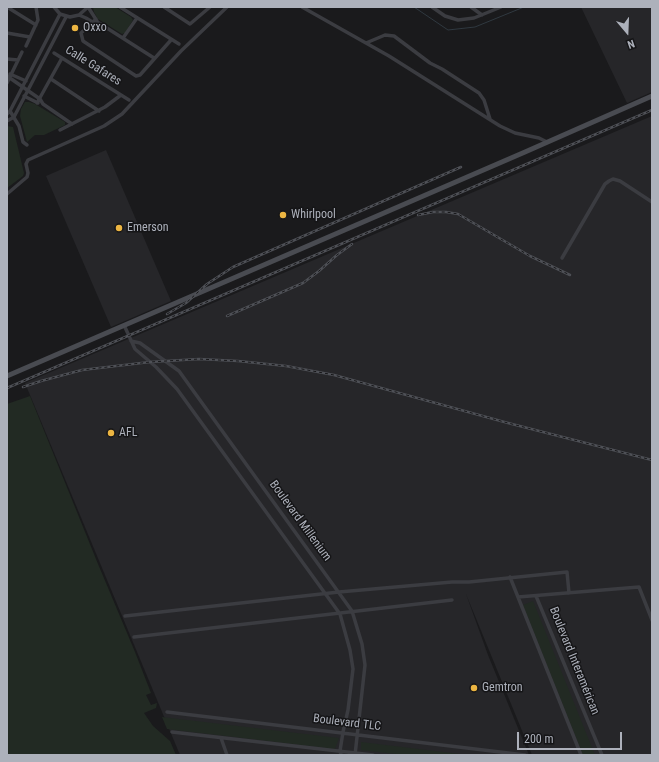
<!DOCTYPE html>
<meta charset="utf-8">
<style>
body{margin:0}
#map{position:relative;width:659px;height:762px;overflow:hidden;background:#1a1a1c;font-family:"Roboto Condensed",sans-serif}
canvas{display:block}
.frame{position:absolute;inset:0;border:8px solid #adb1bb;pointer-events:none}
.north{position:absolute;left:607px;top:12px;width:40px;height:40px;-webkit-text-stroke:3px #151517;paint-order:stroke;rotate:161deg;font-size:11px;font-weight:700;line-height:16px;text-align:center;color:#adb1bb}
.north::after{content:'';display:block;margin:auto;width:14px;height:18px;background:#adb1bb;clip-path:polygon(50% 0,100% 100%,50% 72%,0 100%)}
.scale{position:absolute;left:517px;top:732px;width:105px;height:18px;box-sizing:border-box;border:2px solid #adb1bb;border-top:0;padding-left:5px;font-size:12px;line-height:14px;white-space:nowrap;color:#adb1bb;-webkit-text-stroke:3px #151517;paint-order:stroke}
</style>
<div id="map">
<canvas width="659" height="762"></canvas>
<div class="frame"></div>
<div class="north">N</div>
<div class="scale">200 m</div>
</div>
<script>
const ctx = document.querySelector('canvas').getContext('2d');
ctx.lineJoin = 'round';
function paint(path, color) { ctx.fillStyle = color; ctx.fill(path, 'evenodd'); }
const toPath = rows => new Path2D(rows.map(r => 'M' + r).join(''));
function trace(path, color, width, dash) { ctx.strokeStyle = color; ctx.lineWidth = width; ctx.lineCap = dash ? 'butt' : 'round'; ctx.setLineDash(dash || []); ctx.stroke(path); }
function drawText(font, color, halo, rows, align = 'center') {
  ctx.font = font + ' "Roboto Condensed",sans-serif'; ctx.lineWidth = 3; ctx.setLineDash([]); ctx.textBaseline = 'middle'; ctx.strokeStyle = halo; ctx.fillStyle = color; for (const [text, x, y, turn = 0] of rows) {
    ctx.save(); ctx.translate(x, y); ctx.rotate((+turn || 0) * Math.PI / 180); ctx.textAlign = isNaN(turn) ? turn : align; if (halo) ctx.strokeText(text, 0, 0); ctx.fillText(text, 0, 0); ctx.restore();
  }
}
paint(toPath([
 [581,7,652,7,652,92,627,103],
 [652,116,652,755,532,755,466,594,488,655,529,755,180,755,25,383],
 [106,150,171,301,111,327,46,176]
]), '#262629');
paint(toPath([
 [93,7,115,7,131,17,133,20,125,33,122,34,98,19,94,12],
 [25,102,29,102,35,104,65,122,65,125,44,135,35,135,27,142,20,116,21,109],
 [7,126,13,127,24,173,23,176,7,188],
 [30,396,98,564,135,652,151,693,146,695,151,705,157,703,156,708,144,713,153,726,170,741,176,755,7,755,7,404],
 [533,601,595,755,583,755,523,605],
 [162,717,339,738,335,749,167,729],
 [361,742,468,755,404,755,361,750]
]), '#222a23');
trace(toPath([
 [414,7,448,30,475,27,524,7]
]), '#303940', 1);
trace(toPath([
 [7,7,36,25],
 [54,7,60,14,70,17,79,15,88,7],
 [88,7,97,21],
 [120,7,179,44],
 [164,7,190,24,210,7],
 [302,7,389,56,500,126,515,133,539,138,547,142],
 [432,7,445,16,458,20,474,18,501,7],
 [471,7,482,15],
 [79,15,86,18,94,23,99,23,154,58],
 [96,19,81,33,83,41,136,76,140,75,171,40],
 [7,33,30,37],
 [123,38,137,18],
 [366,43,385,35,394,36,430,63,442,69,479,93,484,100,490,119],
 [26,46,38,20,36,7],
 [54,53,129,100],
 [7,59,18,60],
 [10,74,26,81],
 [7,76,40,99,43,104,72,124],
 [51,79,99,111],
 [7,83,22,52],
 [24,96,38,103],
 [37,103,62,58],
 [10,111,19,126,23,142,27,145],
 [7,114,10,111,60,14],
 [7,121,14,117,66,17],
 [60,130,105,107,121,95],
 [7,194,27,177,28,173,26,164,28,160,104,126,122,114,181,51,227,7],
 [562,258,605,184,609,181,613,179,620,181,652,202],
 [124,325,135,349,156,367,177,389,340,614,350,650,353,669,348,710,343,732,340,751,341,755],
 [131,341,140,343,179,371,352,611,362,644,365,665,355,755],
 [510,577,581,755],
 [536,596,602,755],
 [518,597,639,587,652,620],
 [125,616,339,592,452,582,469,582,567,572,569,593],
 [134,637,452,600],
 [167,712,525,755],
 [172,732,373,755],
 [221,738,227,755]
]), '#3b3c41', 3.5);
trace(toPath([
 [7,376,525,152,652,96]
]), '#494b51', 5);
const rail = toPath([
 [418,215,433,212,446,212,458,214,530,256,570,275],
 [167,314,186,303,207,284,233,267,461,167],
 [227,316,303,283,319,271,337,255,352,244],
 [23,387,41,381,82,370,150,362,199,359,238,361,286,366,334,375,508,423,652,460],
 [7,388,652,110]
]);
trace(rail, '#4e5056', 2.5);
trace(rail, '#151517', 1, [3]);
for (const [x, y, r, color] of [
 [75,28,4,"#ecb542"],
 [283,215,4,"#ecb542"],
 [119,228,4,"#ecb542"],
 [111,433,4,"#ecb542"],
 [474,688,4,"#ecb542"]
]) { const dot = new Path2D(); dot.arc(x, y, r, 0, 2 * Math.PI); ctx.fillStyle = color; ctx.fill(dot); trace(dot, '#151517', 1.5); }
drawText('12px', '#adb1bb', '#151517', [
 ["Oxxo",83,28],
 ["Whirlpool",291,215],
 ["Emerson",127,228],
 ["AFL",119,433],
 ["Gemtron",482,688]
], 'left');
drawText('12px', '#adb1bb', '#151517', [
 ["Calle Gafares",93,66,32],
 ["Boulevard Millenium",300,521,54],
 ["Boulevard Interamérican",574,661,68],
 ["Boulevard TLC",347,723,7]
]);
</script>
